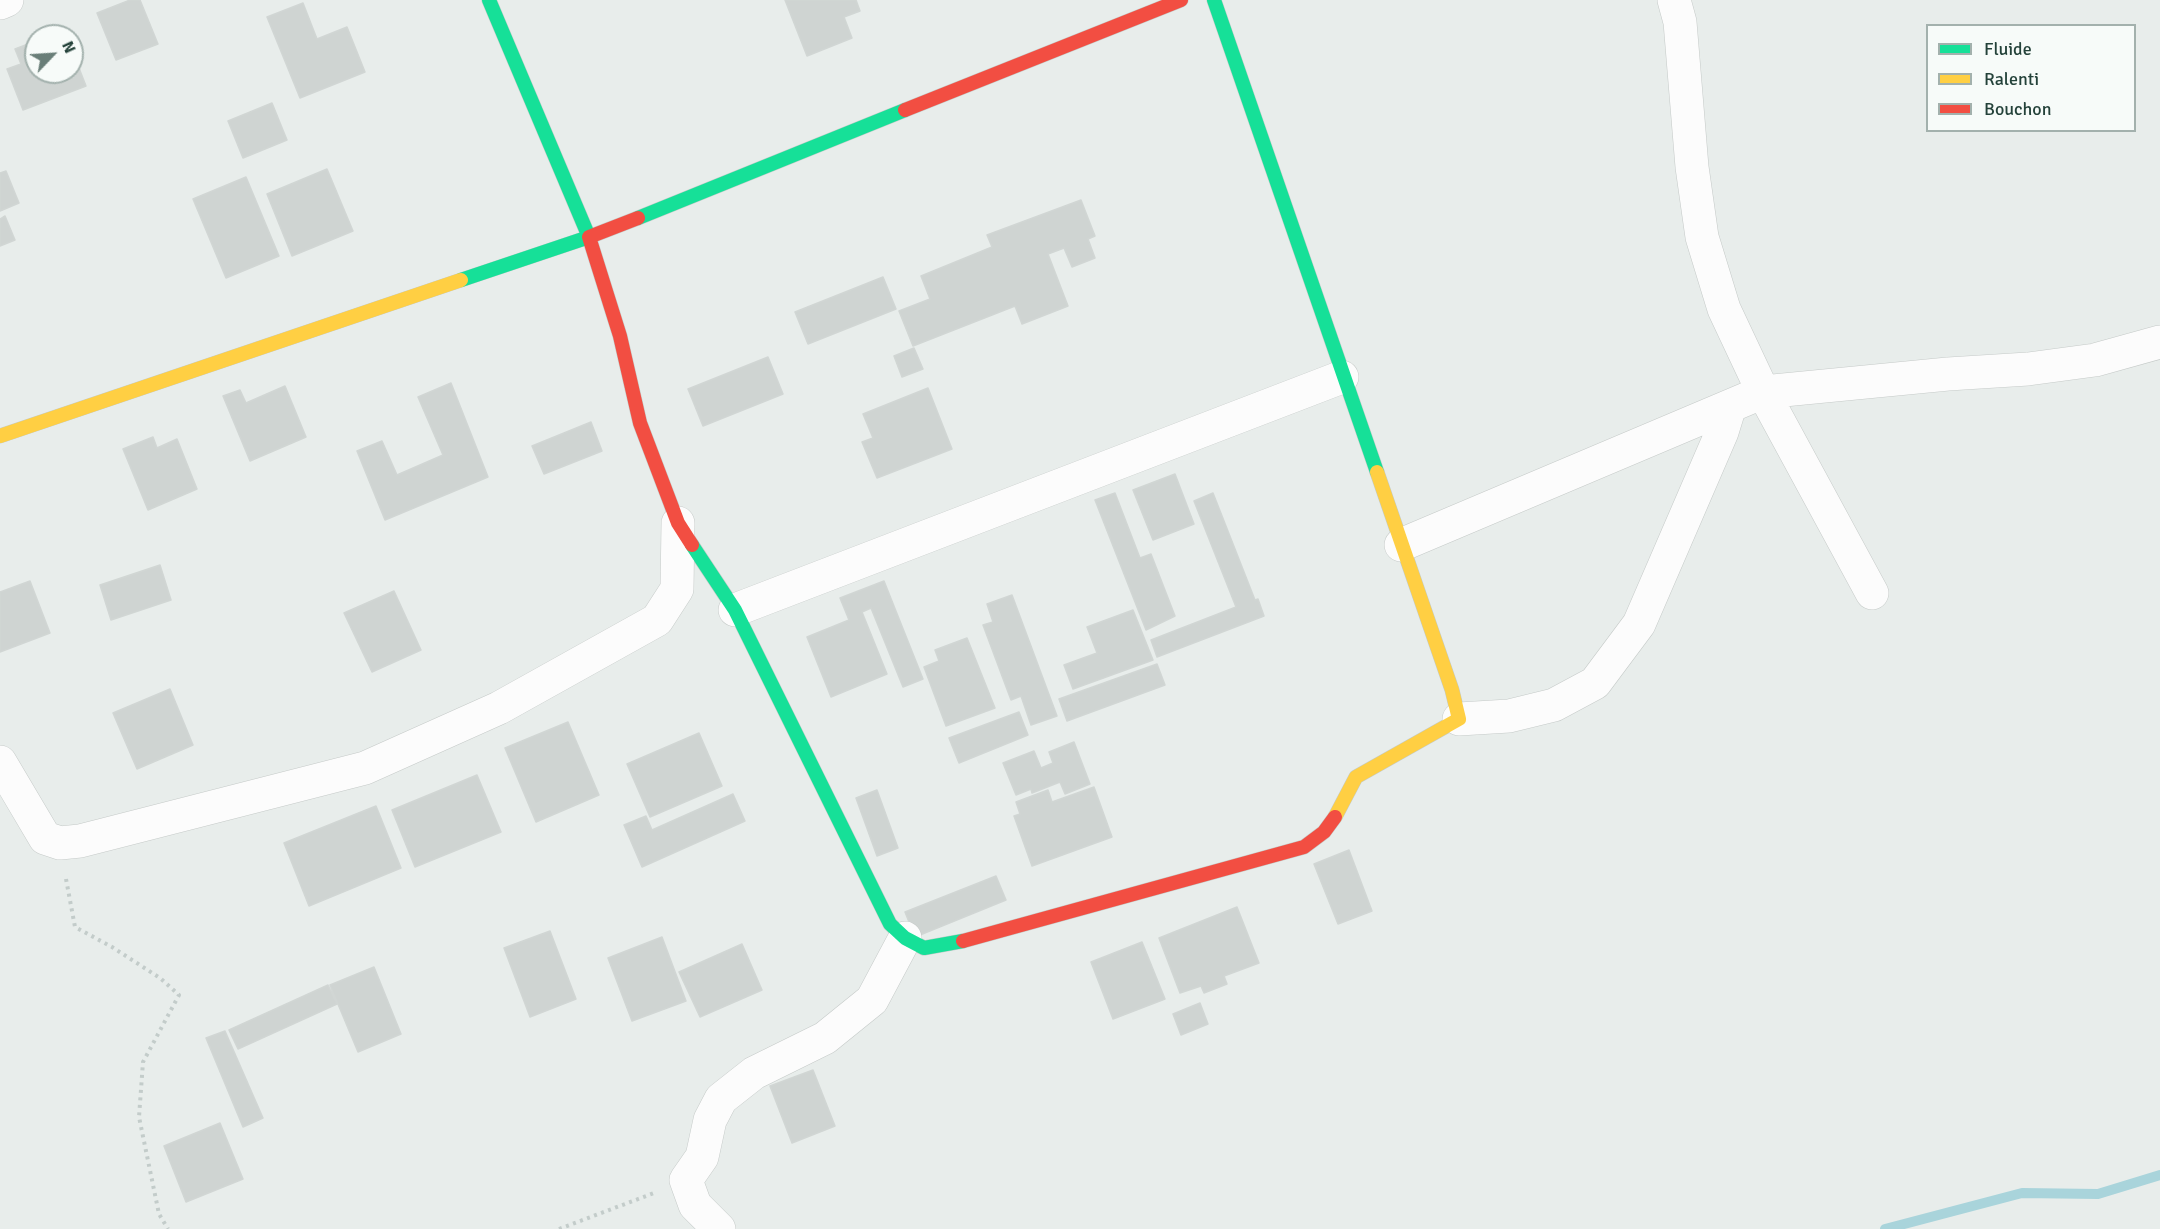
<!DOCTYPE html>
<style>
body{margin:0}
#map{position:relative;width:2160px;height:1229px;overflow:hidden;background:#e8edeb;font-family:Signika,sans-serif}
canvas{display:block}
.legend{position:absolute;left:1926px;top:24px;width:210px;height:108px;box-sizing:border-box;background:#f7fbf9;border:2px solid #a3b1ad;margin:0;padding:8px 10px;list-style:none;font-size:18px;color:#24423a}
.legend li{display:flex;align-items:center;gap:12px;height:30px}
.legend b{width:30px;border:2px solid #a3b1ad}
.north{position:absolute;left:24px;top:24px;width:60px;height:60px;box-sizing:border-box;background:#f7fbf9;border:2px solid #a3b1ad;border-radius:50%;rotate:65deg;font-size:16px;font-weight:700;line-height:24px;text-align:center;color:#24423a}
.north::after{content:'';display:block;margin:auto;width:21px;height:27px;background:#697e78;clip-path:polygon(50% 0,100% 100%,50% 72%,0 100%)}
</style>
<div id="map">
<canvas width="2160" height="1229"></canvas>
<ul class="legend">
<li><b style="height:8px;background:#16e098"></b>Fluide</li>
<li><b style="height:8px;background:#ffcf43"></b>Ralenti</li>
<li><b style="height:8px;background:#f24e42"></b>Bouchon</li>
</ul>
<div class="north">N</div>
</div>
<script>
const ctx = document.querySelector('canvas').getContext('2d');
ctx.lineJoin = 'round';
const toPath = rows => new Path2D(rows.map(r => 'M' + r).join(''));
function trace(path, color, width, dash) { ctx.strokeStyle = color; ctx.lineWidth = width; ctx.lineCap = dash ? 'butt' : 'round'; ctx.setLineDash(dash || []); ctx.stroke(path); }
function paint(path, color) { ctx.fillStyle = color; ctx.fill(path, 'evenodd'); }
trace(toPath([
 [1885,1229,2022,1193,2098,1194,2160,1175]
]), '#a9d4db', 10);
const building = toPath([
 [130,0,140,0,158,44,116,60,97,13,130,0],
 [785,0,856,0,860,11,844,17,852,38,807,56,785,0],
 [303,3,317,39,347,27,365,72,300,98,267,17,303,3],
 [36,41,36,72,72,72,72,50,86,86,23,110,7,69,21,64,15,49,36,41],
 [272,103,287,140,243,158,228,121,272,103],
 [327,169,353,231,292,256,267,194,327,169],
 [6,171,19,203,0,211,0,173,6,171],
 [246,177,279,256,226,278,193,199,246,177],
 [1081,200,1095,236,1088,239,1095,258,1072,267,1064,248,1048,254,1068,306,1022,324,1015,306,913,346,899,311,930,299,921,276,992,247,987,235,1081,200],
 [5,216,15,240,0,246,0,219,5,216],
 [883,277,896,309,808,344,795,312,883,277],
 [914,348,923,369,902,377,894,356,914,348],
 [768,357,783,394,703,426,688,389,768,357],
 [451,383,488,477,385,520,357,451,382,441,397,475,443,455,418,397,451,383],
 [285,386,306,437,250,461,223,396,240,390,246,403,285,386],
 [928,388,952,449,877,478,862,442,873,438,863,414,928,388],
 [591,422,602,451,544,474,532,446,591,422],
 [153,437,157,448,177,439,197,489,148,510,123,449,153,437],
 [1175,474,1194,524,1153,540,1133,490,1175,474],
 [1115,493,1140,558,1151,554,1175,616,1146,630,1095,500,1115,493],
 [1213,493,1255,600,1258,599,1264,616,1157,657,1151,640,1236,607,1194,501,1213,493],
 [160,565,171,600,111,620,100,585,160,565],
 [30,581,50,633,0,652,0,592,30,581],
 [884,581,923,679,903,687,871,608,862,612,887,674,831,697,807,637,849,620,840,598,884,581],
 [394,591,421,650,372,672,344,613,394,591],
 [1012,595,1057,716,1031,725,1021,696,1011,700,983,625,993,622,987,604,1012,595],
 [1133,610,1153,660,1073,689,1064,665,1097,653,1087,627,1133,610],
 [967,638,995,708,946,726,924,667,939,661,935,650,967,638],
 [1157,664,1165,685,1067,721,1059,699,1157,664],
 [170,689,193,745,137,769,113,713,170,689],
 [1019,712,1028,735,959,763,949,738,1019,712],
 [568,722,599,795,536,822,505,748,568,722],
 [699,733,722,786,650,817,627,764,699,733],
 [1074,742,1090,784,1065,794,1060,782,1032,793,1031,789,1016,795,1003,763,1034,751,1041,768,1053,763,1049,752,1074,742],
 [477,775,501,832,415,867,392,810,477,775],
 [1094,787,1112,837,1032,866,1014,816,1020,814,1016,802,1048,790,1052,802,1094,787],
 [877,790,898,848,877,856,856,798,877,790],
 [733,794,745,821,642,867,624,825,646,816,652,830,733,794],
 [376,806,401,868,309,906,284,843,376,806],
 [1349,850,1372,911,1338,924,1314,864,1349,850],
 [996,876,1006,900,915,937,905,912,996,876],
 [1237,907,1259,963,1224,976,1227,984,1204,993,1201,986,1180,993,1159,938,1237,907],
 [550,931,576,999,530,1017,504,948,550,931],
 [662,937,686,1001,632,1021,608,958,662,937],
 [1142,942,1165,999,1113,1019,1091,962,1142,942],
 [742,944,762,990,700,1017,679,972,742,944],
 [374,967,401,1034,358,1052,330,985,374,967],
 [328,985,337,1004,238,1049,229,1030,328,985],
 [1200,1003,1208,1024,1181,1035,1173,1014,1200,1003],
 [225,1031,263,1118,243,1127,206,1038,225,1031],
 [813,1070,835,1126,792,1143,770,1086,813,1070],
 [220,1123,243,1179,186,1202,164,1146,220,1123]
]);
paint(building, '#cfd4d2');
trace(building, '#d1d6d4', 1.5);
const street = toPath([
 [1674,0,1680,22,1692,167,1702,237,1724,309,1763,392,1872,593],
 [0,3,7,0],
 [1401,545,1763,392,1948,374,2028,369,2095,360,2160,342],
 [735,610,1342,377],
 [1459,719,1509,716,1554,705,1595,683,1639,624,1722,432,1730,406],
 [0,762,45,838,60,843,80,841,365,768,499,708,657,620,677,589,678,523],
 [719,1229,695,1205,686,1180,702,1157,710,1120,721,1099,754,1073,825,1038,872,1000,905,938]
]);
const fast = toPath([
 [1214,0,1377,472],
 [638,218,905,110],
 [461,280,589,237,489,0],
 [692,545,735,610,890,924,905,938,924,948,963,941]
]);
const slow = toPath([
 [0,436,461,280],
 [1335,817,1356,777,1459,719,1452,690,1377,472]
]);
const jam = toPath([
 [905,110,1181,0],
 [638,218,589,237,620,336,640,423,678,523,692,545],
 [963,941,1304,847,1324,832,1335,817]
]);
trace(street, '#c5cac8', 34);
trace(fast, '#c3cbc8', 15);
trace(slow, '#c3cbc8', 15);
trace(jam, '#c3cbc8', 15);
trace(toPath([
 [66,879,75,927,112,947,160,978,179,995,143,1062,139,1117,159,1214,168,1229],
 [559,1229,654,1193]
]), '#c3ccca', 4, [3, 4.5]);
trace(street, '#fcfcfc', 33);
trace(fast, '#16e098', 14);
trace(slow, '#ffcf43', 14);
trace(jam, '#f24e42', 14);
</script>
